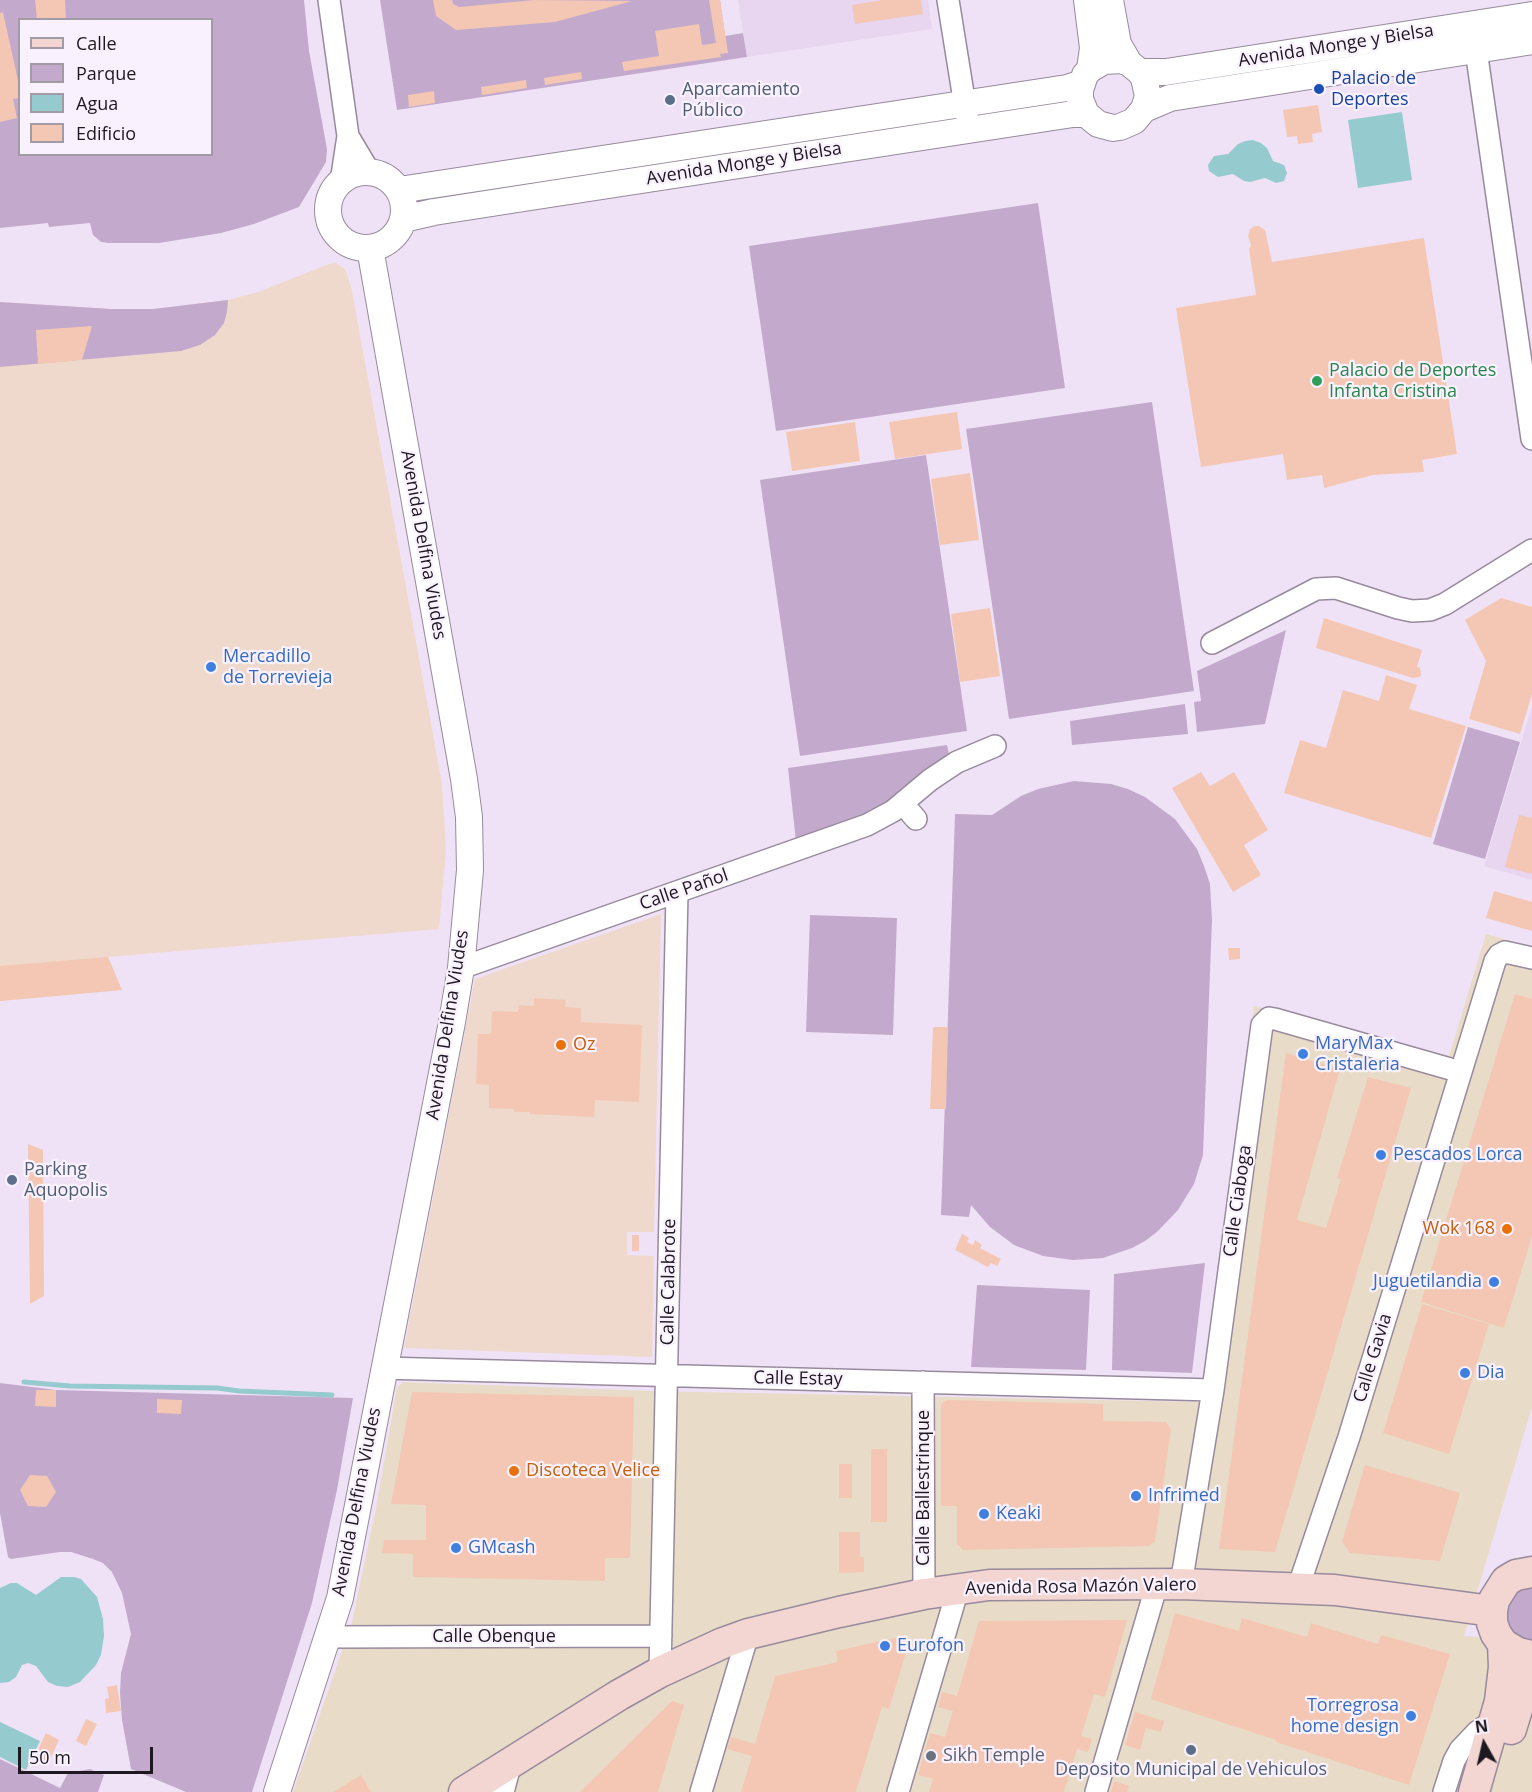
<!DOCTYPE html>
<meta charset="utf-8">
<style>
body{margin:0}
#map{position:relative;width:1532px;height:1792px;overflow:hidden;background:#f0e2f6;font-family:"Open Sans",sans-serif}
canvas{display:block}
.legend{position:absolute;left:18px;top:18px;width:195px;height:138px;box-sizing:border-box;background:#faf1fe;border:2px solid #a29ba5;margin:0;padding:8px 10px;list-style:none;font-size:18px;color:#1e1920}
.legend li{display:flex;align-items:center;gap:12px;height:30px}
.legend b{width:30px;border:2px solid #a29ba5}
.north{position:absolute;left:1454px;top:1714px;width:60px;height:60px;-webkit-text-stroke:4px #faf1fe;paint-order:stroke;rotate:352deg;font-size:16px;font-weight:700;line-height:24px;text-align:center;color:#1e1920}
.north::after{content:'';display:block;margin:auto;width:21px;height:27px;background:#1e1920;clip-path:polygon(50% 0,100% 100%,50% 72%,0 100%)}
.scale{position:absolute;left:18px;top:1747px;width:135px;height:27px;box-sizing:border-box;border:3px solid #1e1920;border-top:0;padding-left:8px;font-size:18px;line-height:21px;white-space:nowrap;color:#1e1920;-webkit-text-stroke:4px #faf1fe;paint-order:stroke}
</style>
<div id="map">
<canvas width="1532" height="1792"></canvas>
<ul class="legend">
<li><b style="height:8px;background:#f3d5d2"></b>Calle</li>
<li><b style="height:16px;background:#c3aacd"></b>Parque</li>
<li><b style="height:16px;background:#95cbcf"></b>Agua</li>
<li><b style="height:16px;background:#f3c7b4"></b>Edificio</li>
</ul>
<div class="north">N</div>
<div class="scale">50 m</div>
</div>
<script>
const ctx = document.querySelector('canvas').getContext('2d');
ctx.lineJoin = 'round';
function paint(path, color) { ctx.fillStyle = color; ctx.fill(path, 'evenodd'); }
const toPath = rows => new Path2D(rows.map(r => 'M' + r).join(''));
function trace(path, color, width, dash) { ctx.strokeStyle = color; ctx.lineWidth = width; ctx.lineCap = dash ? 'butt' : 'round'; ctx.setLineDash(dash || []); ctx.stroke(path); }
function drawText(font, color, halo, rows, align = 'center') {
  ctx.font = font + ' "Open Sans",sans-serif'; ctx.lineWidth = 4.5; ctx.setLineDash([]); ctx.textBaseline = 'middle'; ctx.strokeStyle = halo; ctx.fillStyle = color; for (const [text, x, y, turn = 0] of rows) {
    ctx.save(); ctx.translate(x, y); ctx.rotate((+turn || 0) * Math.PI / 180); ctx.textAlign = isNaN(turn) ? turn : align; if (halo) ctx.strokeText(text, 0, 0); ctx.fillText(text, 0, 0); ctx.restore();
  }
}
paint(toPath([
 [336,263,345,269,351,286,442,784,446,851,439,929,108,957,122,990,0,1001,0,302,111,309,153,309,186,305,228,300,258,292,329,264],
 [661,914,654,1232,627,1232,627,1255,654,1256,652,1357,404,1348,475,979]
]), '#efd9cc');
paint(toPath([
 [1486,934,1532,947,1532,1407,1464,1636,1532,1640,1532,1792,293,1792,352,1622,376,1508,397,1387,403,1382,651,1391,1201,1402,1254,1006,1449,1056]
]), '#e8dcc8');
paint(toPath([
 [738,0,928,0,932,29,747,57],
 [1532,706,1532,880,1484,866]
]), '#e8d5ef');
paint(toPath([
 [0,0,304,0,309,51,327,149,326,162,299,207,254,224,221,233,159,243,109,243,101,242,93,235,90,223,49,227,48,223,0,228],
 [20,20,212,20,212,154,20,154],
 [380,0,720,0,725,36,743,33,747,57,397,110],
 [1038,203,1065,388,776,431,749,246],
 [228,300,227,312,224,323,215,335,200,345,181,351,0,367,0,302,111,309,153,309],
 [1152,402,1194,691,1009,719,966,429],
 [926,455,967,731,800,756,760,480],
 [1286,630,1265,724,1197,732,1194,702,1201,701,1197,671],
 [1185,704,1188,734,1072,745,1070,721],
 [1468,727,1520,742,1485,859,1433,844],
 [947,745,949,754,918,775,883,807,796,842,788,768],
 [1074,781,1111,784,1128,789,1145,797,1175,819,1197,849,1204,866,1210,884,1212,920,1203,1155,1194,1184,1178,1210,1157,1232,1145,1241,1132,1248,1103,1258,1073,1260,1043,1256,1014,1245,990,1227,971,1205,969,1217,941,1215,955,814,992,815,1021,796,1038,789],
 [810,915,897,918,893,1035,806,1032],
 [1205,1263,1192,1373,1112,1370,1114,1274],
 [977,1285,1090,1290,1086,1370,971,1367],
 [0,1383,56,1390,353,1398,337,1490,312,1603,252,1792,186,1792,131,1769,122,1720,120,1693,121,1673,131,1634,122,1593,112,1572,103,1563,93,1559,71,1552,60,1552,11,1559,8,1557,0,1513],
 [1532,1583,1532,1645,1518,1641,1505,1626,1504,1607,1514,1590],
 [0,1759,60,1788,68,1773,90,1769,104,1775,98,1792,0,1792]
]), '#c3aacd');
paint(toPath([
 [1402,112,1412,180,1358,188,1348,120],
 [1253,140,1261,143,1267,148,1273,161,1284,165,1287,173,1284,181,1276,183,1265,178,1250,182,1244,181,1233,174,1218,177,1209,171,1208,165,1214,156,1228,154,1238,144,1245,141],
 [61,1577,74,1577,81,1579,97,1597,103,1619,104,1636,101,1655,96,1665,80,1682,68,1687,57,1686,48,1682,36,1666,28,1663,22,1665,16,1677,9,1682,0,1683,0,1588,11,1583,17,1583,36,1595],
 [0,1722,40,1741,26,1770,0,1757]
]), '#95cbcf');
trace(toPath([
 [24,1382,70,1386,217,1388,239,1391,332,1395]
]), '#95cbcf', 5);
paint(toPath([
 [35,0,65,0,66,20,37,20],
 [433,0,452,0,453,4,459,7,535,0,632,1,555,22,456,30,436,16],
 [709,0,720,0,728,53,720,54,721,57,624,71,622,62,659,56,655,31,699,24,702,45,716,43],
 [883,0,921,0,923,14,855,24,852,5],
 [3,12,20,90,20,98,13,99,17,118,0,122,0,13],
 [581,72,582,79,545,85,544,78],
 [526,80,527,88,482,95,481,87],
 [434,91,435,103,409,107,408,95],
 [1318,105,1322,132,1312,134,1313,142,1298,144,1297,136,1287,137,1283,110],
 [1255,226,1259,226,1265,230,1272,262,1424,238,1457,454,1422,460,1424,472,1373,475,1324,488,1322,475,1287,480,1283,454,1201,467,1176,308,1256,295,1249,249,1251,245,1248,236,1250,229],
 [92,326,82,360,38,364,36,330],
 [957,412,962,449,895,459,889,422],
 [855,422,860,461,792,471,786,432],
 [970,473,979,540,940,545,931,479],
 [1501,598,1532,607,1532,694,1520,734,1469,719,1486,661,1465,620],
 [990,608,1000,676,960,682,951,614],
 [1324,618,1422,650,1417,667,1420,668,1421,675,1420,677,1413,678,1316,648],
 [1386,675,1417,685,1409,709,1466,726,1431,838,1284,793,1300,740,1326,748,1343,690,1379,701],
 [1201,772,1210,786,1234,772,1268,830,1244,845,1261,875,1233,892,1172,788],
 [1519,815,1532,818,1532,874,1505,867],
 [1494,891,1532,902,1532,931,1486,918],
 [1228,948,1240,948,1240,959,1229,960],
 [108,957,122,990,0,1001,0,966],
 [1515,994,1532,999,1532,1236,1504,1328,1421,1302],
 [534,998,566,1000,565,1007,581,1008,581,1022,642,1025,639,1102,595,1100,594,1117,530,1114,530,1112,514,1112,514,1109,489,1108,489,1085,476,1084,478,1034,491,1034,492,1011,518,1012,519,1005,534,1006],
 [933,1027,948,1027,946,1109,930,1109],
 [1286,1053,1340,1069,1297,1220,1326,1228,1341,1179,1337,1178,1368,1077,1411,1088,1275,1552,1219,1549],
 [28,1144,43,1150,44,1296,30,1304],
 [962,1234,969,1238,967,1242,973,1245,975,1240,982,1245,980,1248,1001,1259,997,1266,991,1263,988,1267,955,1250],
 [632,1235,639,1235,639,1251,632,1251],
 [1422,1304,1489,1324,1449,1454,1383,1433],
 [36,1390,56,1390,56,1407,35,1406],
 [412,1392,634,1397,630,1558,605,1558,605,1581,413,1577,413,1554,382,1553,384,1540,426,1540,426,1505,391,1504],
 [157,1399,182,1400,181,1414,157,1413],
 [948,1400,1103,1404,1103,1421,1166,1422,1171,1429,1155,1541,1149,1546,963,1550,957,1544,957,1506,941,1506,941,1405,944,1401],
 [871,1449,887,1449,887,1522,871,1522],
 [839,1464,852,1464,852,1498,839,1498],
 [1365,1465,1460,1493,1440,1561,1350,1553,1342,1542],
 [30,1475,47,1476,56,1492,46,1507,28,1506,20,1490],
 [839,1532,860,1532,860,1557,864,1557,864,1572,839,1573],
 [1175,1613,1239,1631,1242,1618,1307,1637,1311,1623,1378,1644,1381,1635,1450,1654,1409,1785,1276,1742,1276,1740,1151,1699],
 [1127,1620,1105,1697,1094,1694,1087,1717,1081,1736,1092,1739,1088,1752,1077,1749,1064,1792,929,1792,933,1779,918,1775,930,1733,945,1737,953,1711,938,1707,942,1692,957,1696,979,1621],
 [903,1636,909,1642,895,1689,889,1709,882,1707,856,1792,741,1792,752,1756,727,1749,731,1737,755,1744,775,1676,838,1662,836,1651],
 [117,1685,121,1711,106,1713,105,1699,109,1698,107,1687],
 [672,1701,684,1705,658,1792,580,1792],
 [1135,1712,1164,1721,1161,1732,1146,1728,1140,1750,1125,1745],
 [86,1719,97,1724,86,1746,76,1741],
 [46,1733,59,1740,48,1764,34,1758],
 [361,1775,371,1792,333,1792],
 [1114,1781,1129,1786,1127,1792,1111,1792]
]), '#f3c7b4');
const minor = toPath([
 [329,0,348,136,341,182],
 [948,0,967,118],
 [1476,50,1532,439],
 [348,136,370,173],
 [1212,643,1316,589,1336,588,1398,608,1412,611,1430,610,1445,604,1532,550],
 [903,804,916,819],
 [461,968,867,825,893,811,930,780,957,762,995,746],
 [383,1368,1213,1390],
 [923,1382,924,1594],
 [1181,1584,1213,1390,1262,1025,1269,1018,1275,1019,1461,1072],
 [1298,1588,1349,1437,1495,961,1499,955,1505,952,1532,958],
 [328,1637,661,1636],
 [660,1672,677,893],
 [503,1792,511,1762],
 [701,1792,748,1634],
 [898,1792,958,1589],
 [1096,1792,1157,1584],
 [1444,1792,1454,1761,1460,1750,1477,1732,1496,1719]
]);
const tertiary = toPath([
 [1087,0,1093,48,1090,69],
 [1110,0,1118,44,1129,63,1140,72,1144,78,1148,96,1144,109,1134,121,1120,127,1113,128,1098,124,1086,114,1080,99,1080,90,1085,75,1090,69,1104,61,1121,60,1129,63],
 [1140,72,1166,72,1532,15],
 [1144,109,1170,98,1532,41],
 '328 210a38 38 0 1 1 76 0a38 38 0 1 1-76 0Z',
 [399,190,1067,88,1082,83],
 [403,219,434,212,550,194,1073,114,1086,114],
 [277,1792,340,1598,452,1022,461,968,470,870,469,817,464,779,370,248]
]);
const secondary = toPath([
 [1532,1572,1516,1575,1506,1581,1494,1600,1492,1611,1492,1623,1496,1634,1503,1644,1518,1653,1532,1656],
 [1511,1729,1523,1690,1532,1674],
 [464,1792,619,1695,660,1672,723,1643,748,1634,839,1612,924,1594,989,1585,1181,1584,1335,1590,1492,1611],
 [1474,1792,1500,1701,1504,1667,1503,1644]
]);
trace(minor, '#988a9d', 24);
trace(tertiary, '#988a9d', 28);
trace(secondary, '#988a9d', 33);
trace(minor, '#fff', 21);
trace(tertiary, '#fff', 26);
trace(secondary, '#f3d5d2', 30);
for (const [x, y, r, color] of [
 [1319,89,6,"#1a4fb4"],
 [670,100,6,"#5c6f8a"],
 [1317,381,6,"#2e9e5b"],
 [211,667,6,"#3f7fe0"],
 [561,1045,6,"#e8710a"],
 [1303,1054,6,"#3f7fe0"],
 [1381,1155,6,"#3f7fe0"],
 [12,1180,6,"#5c6f8a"],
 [1507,1229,6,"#e8710a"],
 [1494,1282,6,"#3f7fe0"],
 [1465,1373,6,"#3f7fe0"],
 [514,1471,6,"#e8710a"],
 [1136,1496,6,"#3f7fe0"],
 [984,1514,6,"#3f7fe0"],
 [456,1548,6,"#3f7fe0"],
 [885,1646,6,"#3f7fe0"],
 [1411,1716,6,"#3f7fe0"],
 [1191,1750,6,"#5c6f8a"],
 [931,1756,6,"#6b7280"]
]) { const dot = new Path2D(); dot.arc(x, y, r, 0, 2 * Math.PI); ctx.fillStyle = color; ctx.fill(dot); trace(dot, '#faf1fe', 2); }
drawText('18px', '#1e1920', '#faf1fe', [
 ["Avenida Monge y Bielsa",1336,46,-9],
 ["Avenida Monge y Bielsa",744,164,-9],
 ["Avenida Delfina Viudes",423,545,80],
 ["Calle Pañol",684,890,-19],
 ["Avenida Delfina Viudes",448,1025,-81],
 ["Calle Ciaboga",1238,1201,-82],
 ["Calle Calabrote",669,1282,-89],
 ["Calle Gavia",1373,1358,-73],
 ["Calle Estay",798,1379,1],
 ["Calle Ballestrinque",924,1488,-90],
 ["Avenida Delfina Viudes",357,1502,-79],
 ["Avenida Rosa Mazón Valero",1081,1587,-1],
 ["Calle Obenque",494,1637]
]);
drawText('18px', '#164399', '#faf1fe', [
 ["Palacio de",1331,79],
 ["Deportes",1331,100]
], 'left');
drawText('18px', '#4e5e75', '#faf1fe', [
 ["Aparcamiento",682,90],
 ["Público",682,111],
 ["Parking",24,1170],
 ["Aquopolis",24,1191],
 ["Deposito Municipal de Vehiculos",1191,1770,"center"]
], 'left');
drawText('18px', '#27864d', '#faf1fe', [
 ["Palacio de Deportes",1329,371],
 ["Infanta Cristina",1329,392]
], 'left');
drawText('18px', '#366cbe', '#faf1fe', [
 ["Mercadillo",223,657],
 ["de Torrevieja",223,678],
 ["MaryMax",1315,1044],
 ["Cristaleria",1315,1065],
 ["Pescados Lorca",1393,1155],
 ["Juguetilandia",1482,1282,"right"],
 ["Dia",1477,1373],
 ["Infrimed",1148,1496],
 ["Keaki",996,1514],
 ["GMcash",468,1548],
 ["Eurofon",897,1646],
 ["Torregrosa",1399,1706,"right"],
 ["home design",1399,1727,"right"]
], 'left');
drawText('18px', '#c56008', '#faf1fe', [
 ["Oz",573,1045],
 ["Wok 168",1495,1229,"right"],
 ["Discoteca Velice",526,1471]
], 'left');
drawText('18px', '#5b616d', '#faf1fe', [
 ["Sikh Temple",943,1756]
], 'left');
</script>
